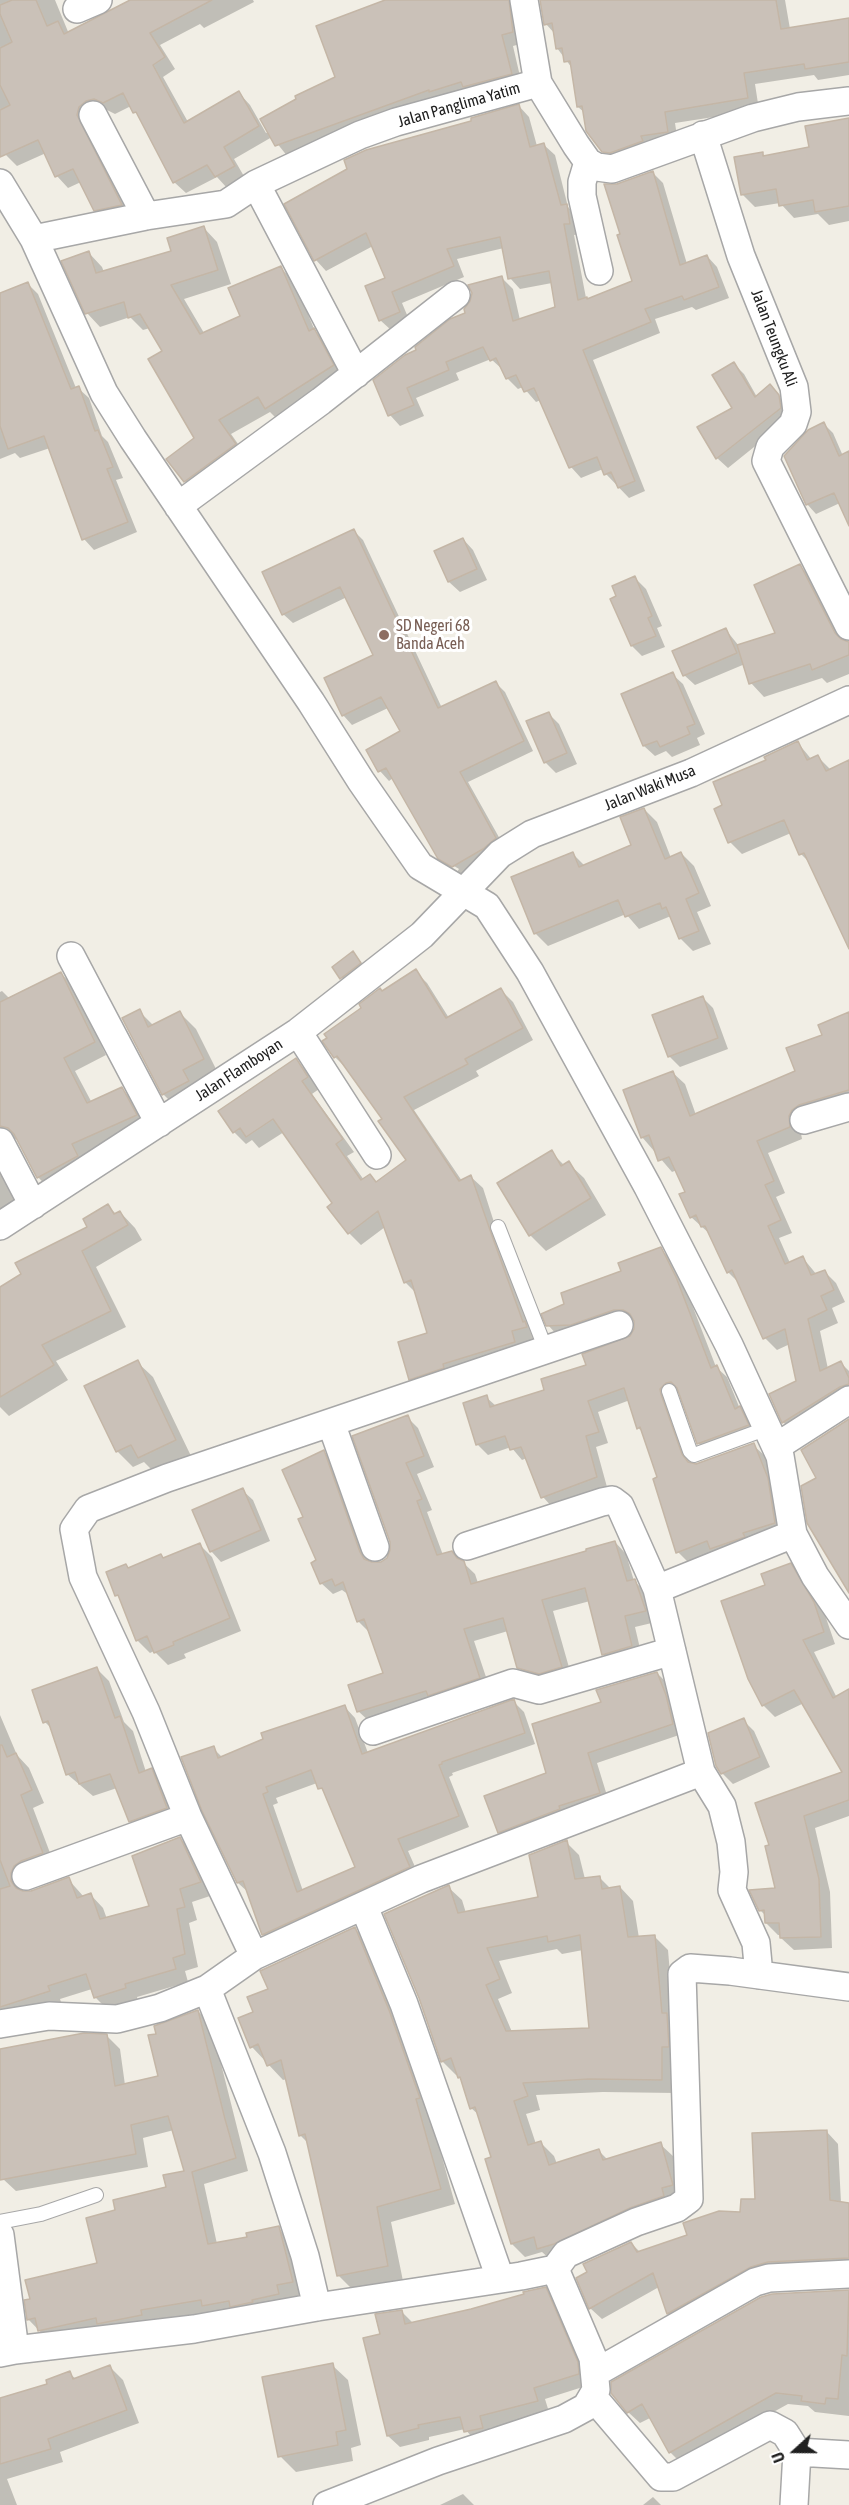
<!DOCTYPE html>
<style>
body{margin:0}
#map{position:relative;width:849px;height:2505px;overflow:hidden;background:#f1eee5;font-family:"Asap Condensed",sans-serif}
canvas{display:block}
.north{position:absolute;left:765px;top:2421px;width:60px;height:60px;-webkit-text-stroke:4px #fff;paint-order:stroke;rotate:249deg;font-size:16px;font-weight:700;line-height:24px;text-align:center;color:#202020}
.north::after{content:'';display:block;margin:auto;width:21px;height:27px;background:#202020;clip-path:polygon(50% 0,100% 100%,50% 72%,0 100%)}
</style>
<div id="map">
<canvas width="849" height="2505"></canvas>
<div class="north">U</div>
</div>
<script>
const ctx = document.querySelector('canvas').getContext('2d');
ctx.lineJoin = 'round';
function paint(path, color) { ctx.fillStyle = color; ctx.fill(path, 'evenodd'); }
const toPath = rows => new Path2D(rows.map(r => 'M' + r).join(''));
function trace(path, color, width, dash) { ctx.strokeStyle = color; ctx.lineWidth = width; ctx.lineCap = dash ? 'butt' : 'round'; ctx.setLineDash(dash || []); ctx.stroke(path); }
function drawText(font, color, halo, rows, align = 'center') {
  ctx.font = font + ' "Asap Condensed",sans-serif'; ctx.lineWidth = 6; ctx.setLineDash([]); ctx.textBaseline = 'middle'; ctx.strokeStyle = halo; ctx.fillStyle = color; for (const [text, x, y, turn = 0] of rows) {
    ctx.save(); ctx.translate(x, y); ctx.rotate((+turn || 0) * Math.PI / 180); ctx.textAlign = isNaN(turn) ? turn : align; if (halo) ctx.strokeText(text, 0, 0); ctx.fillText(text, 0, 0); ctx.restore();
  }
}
paint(toPath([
 [0,0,55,0,69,34,133,0,253,0,254,2,204,28,200,24,160,45,175,69,163,77,188,122,239,93,250,105,266,133,269,132,337,78,390,0,525,0,524,43,513,46,522,85,288,157,272,137,234,159,245,178,227,188,217,177,186,193,174,182,141,118,131,106,115,114,107,110,98,112,133,216,107,222,95,210,81,182,68,188,57,176,46,153,17,166,5,154,0,144],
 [541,0,785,0,790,29,849,33,849,75,818,80,814,75,755,84,759,110,675,123,678,143,612,161,600,149,585,113,578,107,572,68,557,48,555,34,546,24],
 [519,106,529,117,537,146,544,145,555,155,568,207,577,216,580,234,574,235,586,298,588,301,634,282,622,234,618,185,653,173,663,183,687,264,707,256,717,267,729,298,696,310,692,307,655,319,660,333,593,360,645,491,629,498,606,474,603,469,581,478,571,467,541,400,536,402,523,387,518,389,507,378,503,370,491,359,456,373,459,380,416,398,424,416,400,426,390,415,418,351,467,314,502,278,513,289,520,320,557,308,552,283,520,289,510,278,504,248,457,259,464,277,402,303,410,322,391,330,380,320,387,279,373,246,326,271,316,260,286,204,473,122],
 [849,119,849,221,829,225,818,214,794,218,780,203,755,207,742,194,762,153,766,157,811,148],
 [204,228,217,242,231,284,184,299,204,333,242,317,281,268,294,281,315,331,327,343,346,379,280,422,270,412,231,434,248,458,198,495,185,481,196,439,164,351,150,328,143,330,130,317,100,327,87,313,89,253,102,267,104,272,173,252],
 [28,284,38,294,76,388,78,388,89,398,102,436,108,442,123,478,116,480,137,532,94,550,84,539,50,448,20,458,15,453,0,459,0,295],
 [734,364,744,374,757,397,770,386,789,408,790,418,728,468,717,458,700,428,734,408],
 [824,424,833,433,843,456,849,453,849,519,840,503,816,514,807,504],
 [354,531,363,540,442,708,496,683,505,692,533,751,468,782,505,848,462,875,448,866,457,872,459,869,444,860,393,778,389,781,380,771,368,751,402,732,388,708,352,725,343,715,375,656,347,597,293,623,283,614],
 [463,539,473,550,487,580,460,592,449,582,436,552],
 [800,566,814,580,849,646,849,674,827,683,822,678,764,697,751,683,745,664,695,685,684,675,726,630,739,646,777,634],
 [635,578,646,589,662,626,657,628,665,647,642,656,632,646,618,597],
 [672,674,683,684,705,734,697,738,700,745,672,757,666,751,655,756,644,746,623,695],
 [549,714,559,724,577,764,556,773,545,762,528,722],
 [798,743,812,760,818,757,831,770,849,761,849,946,810,863,801,854,791,833,742,854,730,842,724,806,768,761],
 [644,809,657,822,671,858,681,853,694,866,711,906,697,912,711,944,693,951,680,938,671,916,639,929,626,914,548,946,535,933,573,854,585,866,633,846],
 [358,958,365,968,346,983,334,967],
 [415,971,427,983,449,1018,501,990,513,1002,533,1040,476,1071,479,1076,414,1110,462,1181,471,1177,483,1188,501,1244,538,1339,522,1343,526,1354,422,1391,410,1379,428,1334,416,1293,405,1282,385,1227,361,1245,349,1233,334,1203,284,1132,259,1148,252,1140,246,1144,234,1132,296,1060,308,1072,319,1089,312,1094,354,1152,347,1156,364,1180,377,1183,408,1160,384,1119,347,1069,335,1057,382,992],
 [61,973,73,986,106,1055,75,1071,92,1103,122,1089,135,1102,148,1128,50,1190,38,1177,18,1139,5,1140,0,1145,0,992,2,991,10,999],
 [702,997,713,1008,728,1049,680,1067,669,1056],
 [139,1011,154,1026,180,1013,196,1029,219,1075,179,1110,163,1094],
 [849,1014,849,1105,800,1128,802,1139,768,1153,785,1193,776,1197,792,1233,779,1238,790,1263,803,1258,817,1275,824,1271,836,1283,845,1302,832,1308,838,1323,820,1331,828,1369,841,1363,849,1371,849,1401,795,1434,783,1422,798,1382,790,1344,777,1350,765,1338,740,1284,728,1272,711,1235,691,1217,687,1192,677,1170,672,1172,642,1137,672,1072,685,1084,696,1115,797,1072,824,1035],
 [551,1152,564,1165,568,1163,584,1178,606,1215,546,1251,530,1235,499,1184],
 [0,1164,20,1205,0,1224],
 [108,1206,116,1214,120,1212,135,1228,142,1240,96,1267,126,1327,56,1361,68,1380,9,1416,0,1407,0,1289,90,1227],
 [661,1249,671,1260,686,1289,716,1367,727,1377,740,1409,750,1419,758,1436,709,1454,698,1443,681,1392,676,1393,670,1406,691,1464,697,1465,753,1445,764,1455,778,1490,785,1533,688,1562,678,1552,659,1478,644,1433,638,1428,630,1400,598,1412,608,1443,596,1447,607,1487,553,1508,543,1497,527,1458,522,1460,511,1447,488,1455,477,1444,486,1397,496,1406,546,1391,632,1336,636,1328,636,1321,633,1319,582,1335,558,1336,548,1325,566,1304],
 [137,1362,153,1377,191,1456,155,1473,144,1462,133,1467,118,1452,86,1386],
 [407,1417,418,1428,434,1467,417,1474,432,1510,427,1512,443,1555,452,1552,475,1574,478,1583,588,1552,615,1542,626,1554,634,1581,646,1592,656,1622,635,1627,642,1657,615,1665,603,1654,590,1601,553,1611,572,1678,530,1678,518,1667,508,1631,474,1641,490,1689,370,1722,358,1711,385,1674,369,1632,358,1621,349,1595,342,1590,333,1594,321,1583,318,1561,305,1517,324,1452,335,1463,370,1563,381,1563,388,1559,392,1551],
 [242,1490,253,1500,270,1541,221,1562,211,1551],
 [200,1545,212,1557,241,1631,184,1654,186,1658,168,1665,154,1651,150,1653,137,1640,122,1600,117,1595,126,1565,130,1569,164,1560],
 [790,1565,802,1577,825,1615,835,1644,814,1652,837,1698,849,1691,849,1816,815,1828,830,1892,832,1948,794,1950,781,1938,781,1935,778,1935,766,1923,766,1916,760,1910,777,1890,771,1846,844,1773,804,1703,775,1717,763,1705,767,1586],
 [96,1668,109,1681,124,1722,133,1731,146,1772,151,1770,164,1783,179,1821,143,1834,130,1821,117,1788,93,1796,67,1774,52,1729,45,1722],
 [657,1673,667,1683,682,1734,597,1763,609,1802,509,1842,499,1832,548,1774,603,1703],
 [513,1701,524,1712,535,1744,452,1773,453,1775,449,1777,469,1827,408,1851,420,1878,274,1946,263,1934,249,1893,238,1883,213,1748,223,1758,344,1706,355,1718,368,1753],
 [317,1783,327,1796,357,1868,303,1891,273,1805,278,1803,276,1798],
 [0,1715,17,1755,29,1768,44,1803,33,1808,55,1866,23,1887,24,1893,31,1892,68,1879,84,1897,90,1894,103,1908,107,1919,150,1907,180,1838,193,1852,213,1895,192,1902,197,1920,189,1923,198,1967,185,1971,188,1982,137,1997,138,2001,108,2010,95,1997,92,1989,60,1999,62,2005,0,2021],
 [743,1720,754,1731,770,1767,733,1784,722,1773],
 [566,1842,579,1855,585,1879,599,1877,611,1889,620,1887,633,1901,639,1938,654,1936,668,1950,674,2021,675,2093,603,2092,536,2095,540,2110,526,2114,536,2144,541,2143,554,2156,557,2164,599,2151,608,2160,660,2144,674,2157,685,2198,552,2261,542,2252,525,2257,512,2244,493,2158,479,2115,471,2108,463,2081,458,2074,456,2075,442,2061,448,1887,462,1900,466,1913,540,1898],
 [557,1949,562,1954,583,1950,590,2029,512,2032,498,1999,512,1993,499,1961],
 [355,1929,370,1943,430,2114,455,2204,391,2222,403,2281,353,2290,338,2275,309,2144,300,2135,287,2079,283,2080,252,2047,255,2013,269,1990],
 [198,2011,211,2024,248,2171,204,2184,217,2244,248,2238,278,2228,291,2241,305,2294,289,2298,291,2307,52,2344,28,2319,98,2265,117,2212,168,2189,186,2172,174,2130,143,2138,148,2167,16,2191,3,2179,0,2162,0,2051,107,2036,120,2049,125,2085,160,2077,158,2035],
 [827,2132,838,2144,841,2203,849,2204,849,2270,777,2274,679,2325,668,2313,659,2287,602,2319,590,2308,631,2243,640,2252,689,2236,742,2214],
 [545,2289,557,2300,589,2385,545,2399,549,2412,490,2428,493,2439,477,2443,465,2429,429,2437,429,2440,400,2447,388,2436,364,2339,381,2335,402,2312,414,2324],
 [849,2290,849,2416,815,2412,808,2406,788,2404,681,2463,670,2452,650,2418,640,2423,628,2412,772,2295],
 [332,2365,348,2380,361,2445,351,2448,353,2461,296,2472,280,2456],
 [110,2367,123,2380,139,2423,60,2452,63,2462,7,2479,17,2505,0,2505,0,2399,49,2385,69,2373,76,2379],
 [463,2494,474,2505,440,2505],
 [653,2497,661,2505,643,2505]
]), '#0003');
const building = toPath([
 [12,0,36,0,47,26,58,21,64,34,130,0,212,0,150,33,165,57,153,65,184,123,239,91,259,126,224,147,235,166,215,177,207,165,173,183,136,112,133,113,123,93,103,103,94,99,86,101,79,107,77,115,122,205,94,211,73,169,55,177,38,140,0,157,0,110,10,105,0,85,0,48,12,42,0,14,0,5,12,0],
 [385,0,509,0,513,32,502,35,512,74,463,87,461,82,429,92,429,90,275,146,260,119,296,99,295,96,335,77,316,26,385,0],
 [540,0,776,0,781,29,849,18,849,62,805,69,804,64,744,73,748,98,665,112,668,132,641,136,643,141,610,153,602,152,586,131,582,106,577,107,570,61,564,62,562,48,556,49,552,23,544,25,540,0],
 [519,104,530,147,544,143,561,205,567,204,570,224,564,224,578,300,587,297,587,299,632,281,617,235,620,234,604,184,617,184,653,171,680,265,707,255,719,287,684,300,682,296,645,309,651,322,583,350,635,481,618,488,611,472,604,475,597,457,569,468,534,388,524,392,516,375,506,379,496,358,490,361,483,347,446,362,449,370,407,388,414,405,388,416,373,380,405,355,416,350,415,347,450,319,465,313,464,309,470,301,472,293,468,285,502,276,513,321,555,307,549,271,508,279,500,237,447,249,454,266,392,292,400,312,379,321,365,286,385,278,366,233,314,261,284,204,347,169,344,160,366,150,471,121,471,118,519,104],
 [849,118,849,206,815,212,813,200,779,206,776,189,741,195,734,157,763,152,763,156,809,147,805,126,849,118],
 [204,226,218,270,171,285,200,334,240,316,228,288,281,266,309,331,314,328,334,365,265,409,258,397,219,420,236,444,184,482,166,459,194,438,148,359,162,351,140,314,128,318,124,302,85,314,61,261,89,251,96,273,171,251,167,238,204,226],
 [28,282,71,389,79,386,95,431,98,430,113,467,107,469,128,522,82,540,44,436,8,449,0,426,0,293,28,282],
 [734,362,755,397,770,384,779,395,781,408,716,459,697,427,732,408,712,375,734,362],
 [824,422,839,456,849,451,849,526,834,493,806,505,784,456,808,430,824,422],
 [354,529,438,708,496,681,524,741,460,772,496,838,483,849,452,867,438,859,386,768,378,772,366,750,400,731,381,697,342,716,324,678,373,655,340,587,282,615,262,572,354,529],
 [463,538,477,569,448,582,434,551,463,538],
 [800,564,835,633,841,639,849,642,849,655,812,670,810,664,749,684,737,645,775,633,754,585,800,564],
 [635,576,652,616,648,618,656,636,631,646,610,599,616,596,612,586,635,576],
 [726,628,737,653,683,676,672,651,726,628],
 [673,672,695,724,687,727,690,734,660,747,657,741,643,746,621,694,673,672],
 [549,712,567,753,544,763,526,721,549,712],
 [798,741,807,760,818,755,826,771,849,760,849,949,804,853,799,855,784,820,728,843,714,809,722,805,713,782,766,760,764,757,798,741],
 [644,808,665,859,681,852,699,893,686,899,699,931,679,939,666,907,662,909,660,903,625,917,618,900,534,934,511,877,573,852,579,867,631,845,620,817,644,808],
 [353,951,361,963,340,979,332,967,353,951],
 [416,969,446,1018,501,988,523,1028,465,1059,468,1064,404,1097,459,1181,471,1175,490,1230,523,1322,525,1321,527,1327,512,1331,515,1342,443,1364,444,1368,409,1380,398,1342,427,1333,411,1280,404,1283,378,1211,348,1234,327,1207,332,1203,273,1119,246,1137,240,1128,233,1133,218,1111,296,1058,308,1077,302,1081,343,1139,336,1144,361,1180,370,1174,376,1182,406,1160,378,1121,382,1119,337,1056,334,1058,322,1041,327,1038,324,1034,361,1008,359,1004,380,988,382,991,416,969],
 [61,972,95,1042,64,1058,87,1103,122,1087,137,1115,72,1144,78,1156,37,1178,14,1134,8,1128,0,1126,0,1002,61,972],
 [703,996,718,1038,668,1057,652,1015,703,996],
 [140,1009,148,1027,180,1011,204,1059,183,1070,189,1081,162,1095,122,1018,140,1009],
 [849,1012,849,1090,799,1105,792,1110,789,1116,790,1127,757,1141,774,1181,765,1185,781,1220,768,1226,785,1264,803,1256,811,1275,825,1270,834,1290,821,1296,827,1310,808,1319,820,1371,841,1361,849,1378,849,1384,840,1387,782,1423,769,1394,796,1381,785,1329,763,1339,732,1270,727,1273,705,1226,701,1227,696,1215,690,1218,679,1194,685,1192,669,1157,658,1161,649,1135,641,1138,623,1090,673,1071,690,1116,795,1071,786,1048,822,1035,818,1025,849,1012],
 [552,1150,561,1166,569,1161,591,1198,529,1236,497,1183,552,1150],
 [108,1204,114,1214,120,1211,128,1225,82,1251,111,1311,42,1345,54,1365,0,1397,0,1287,21,1274,15,1263,87,1227,83,1219,108,1204],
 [661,1247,676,1277,711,1368,717,1365,735,1409,740,1406,749,1425,697,1444,677,1388,671,1382,666,1383,660,1389,661,1394,682,1454,688,1462,696,1464,754,1443,768,1478,775,1523,743,1533,745,1537,710,1549,707,1541,676,1553,653,1479,657,1477,640,1427,637,1429,624,1388,588,1401,599,1432,586,1436,597,1477,541,1498,521,1447,510,1450,505,1436,476,1445,463,1403,487,1395,490,1407,544,1390,541,1379,586,1365,582,1354,630,1336,634,1329,634,1321,630,1314,623,1310,614,1310,571,1325,546,1326,541,1314,564,1304,561,1293,621,1271,618,1263,661,1247],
 [138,1360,176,1440,138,1458,131,1445,116,1452,84,1386,138,1360],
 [408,1415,424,1456,406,1463,422,1499,417,1501,437,1555,452,1551,457,1558,464,1561,471,1584,586,1551,586,1549,615,1541,627,1581,635,1579,646,1611,625,1616,632,1646,602,1655,585,1588,542,1600,562,1667,539,1674,517,1668,503,1618,464,1629,480,1678,428,1696,426,1691,357,1712,348,1685,383,1673,364,1619,357,1622,343,1582,335,1586,332,1579,320,1584,311,1563,316,1560,298,1519,303,1517,282,1470,324,1450,360,1552,364,1559,372,1562,381,1562,387,1558,390,1550,390,1542,352,1436,408,1415],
 [849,1419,849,1593,807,1523,801,1486,816,1478,801,1450,849,1419],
 [243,1488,261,1530,210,1552,192,1510,243,1488],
 [200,1543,230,1618,173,1642,174,1645,154,1653,147,1636,136,1641,118,1595,115,1596,106,1572,126,1564,128,1568,161,1554,163,1558,200,1543],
 [791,1563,814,1602,824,1632,803,1640,833,1698,849,1689,849,1800,804,1816,819,1879,821,1937,780,1938,779,1923,765,1923,764,1910,759,1911,749,1890,775,1888,765,1846,769,1845,755,1803,842,1772,794,1690,762,1706,748,1679,721,1601,765,1585,761,1574,791,1563],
 [97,1667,115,1718,120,1716,139,1773,152,1768,167,1808,129,1822,110,1774,79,1784,75,1772,66,1775,48,1721,43,1723,32,1690,97,1667],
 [657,1672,666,1695,673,1724,588,1753,600,1793,559,1806,560,1809,498,1833,484,1796,546,1773,532,1724,601,1702,596,1690,657,1672],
 [514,1699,525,1733,442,1762,442,1764,439,1765,459,1816,398,1839,410,1867,262,1935,243,1881,237,1883,202,1811,181,1757,214,1746,218,1758,263,1739,261,1733,345,1705,362,1754,514,1699],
 [311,1770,318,1789,322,1788,355,1867,297,1892,263,1794,268,1792,266,1787,311,1770],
 [744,1718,760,1757,721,1774,716,1766,708,1733,744,1718],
 [0,1745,2,1745,7,1757,16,1753,32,1790,21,1795,43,1853,21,1861,14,1866,11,1873,11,1881,16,1888,23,1891,31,1891,69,1877,77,1898,91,1893,100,1919,149,1906,132,1856,180,1837,201,1882,180,1889,185,1907,177,1909,185,1954,173,1958,176,1969,125,1984,126,1988,94,1998,86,1974,48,1986,50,1991,0,2007,0,1889,10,1886,0,1860,0,1745],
 [567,1840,575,1879,600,1876,602,1889,620,1886,628,1937,655,1935,662,2013,667,2013,669,2047,662,2047,662,2080,589,2079,523,2083,528,2096,514,2101,528,2145,541,2141,549,2165,599,2149,603,2160,661,2142,673,2185,662,2188,664,2196,630,2208,554,2244,537,2249,534,2237,511,2244,485,2159,491,2157,475,2107,470,2109,460,2077,458,2078,451,2058,441,2062,419,1998,384,1914,449,1885,458,1913,538,1897,529,1855,567,1840],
 [580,1935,589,2028,506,2031,486,1985,500,1979,487,1948,547,1936,548,1942,580,1935],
 [355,1927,389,2010,420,2098,416,2099,441,2189,377,2207,388,2266,337,2276,305,2134,299,2136,281,2060,267,2066,258,2044,250,2048,238,2018,253,2012,247,1997,268,1989,260,1971,355,1927],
 [198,2010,225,2119,236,2158,192,2172,208,2244,247,2237,246,2233,279,2226,293,2282,277,2285,279,2294,252,2300,253,2302,230,2307,229,2301,202,2306,201,2300,141,2310,142,2315,97,2324,96,2318,38,2331,35,2318,27,2320,24,2300,30,2299,25,2280,97,2263,86,2218,115,2210,113,2200,166,2187,163,2175,184,2171,168,2116,131,2125,136,2154,0,2180,0,2049,84,2033,107,2034,115,2086,158,2076,148,2035,156,2034,154,2026,198,2010],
 [827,2130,830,2200,849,2203,849,2258,768,2262,751,2267,667,2314,653,2273,589,2309,576,2278,587,2272,583,2264,631,2242,637,2252,687,2235,683,2223,719,2211,740,2212,741,2199,755,2199,752,2133,827,2130],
 [546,2287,578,2362,579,2374,534,2388,538,2401,480,2416,483,2428,464,2432,460,2417,418,2425,419,2428,387,2436,363,2338,380,2334,375,2314,402,2310,405,2324,471,2309,524,2294,523,2292,546,2287],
 [849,2290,847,2356,842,2355,838,2399,826,2398,825,2404,801,2401,802,2396,776,2393,669,2453,642,2404,627,2413,611,2393,611,2382,761,2297,772,2294,849,2290],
 [333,2363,346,2430,336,2432,338,2445,278,2457,262,2377,333,2363],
 [110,2365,127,2410,48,2439,51,2449,0,2464,0,2398,47,2384,46,2380,70,2371,73,2379,110,2365]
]);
paint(building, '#cac1b8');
trace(building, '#c4b6a6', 1.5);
const lane = toPath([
 [498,1227,546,1350],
 [669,1391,690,1451,694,1455,768,1428],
 [0,2222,41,2214,96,2195]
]);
const street = toPath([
 [524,0,538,83,576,145,588,162,597,167,612,169,753,118,798,107,849,101],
 [77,9,98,0],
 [93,115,146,216],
 [703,135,741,256,794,387,797,412,793,424,770,447,766,461,849,626],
 [588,162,582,182,582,196,599,271],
 [0,183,34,239,104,393,133,439,311,702,361,781,420,866,487,906,530,972,648,1187,729,1345,780,1456,793,1534,815,1576,849,1625],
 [256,184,356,374],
 [34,239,146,216,226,204,256,184,360,135,396,122,538,83],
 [178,506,321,401,456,295],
 [71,956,159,1123],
 [298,1032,377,1155],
 [804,1120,849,1107],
 [0,1142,33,1205],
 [0,1226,298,1032,422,935,500,854,532,834,691,773,849,700],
 [331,1423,375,1547],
 [776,1447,849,1400],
 [467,1546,602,1502,612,1500,620,1506,657,1589],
 [373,1731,513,1683,539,1690,672,1651],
 [26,1876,188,1817],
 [364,1907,404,2004,500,2278],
 [254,1956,188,1817,146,1712,83,1577,74,1529,88,1509,167,1478,619,1325],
 [759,1975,756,1943,732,1890,734,1872,731,1842,722,1806,701,1772,657,1589,793,1534],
 [207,1989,272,2153,305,2256,317,2307],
 [0,2024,49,2016,117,2019,160,2008,207,1989,254,1956,421,1879,701,1772],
 [0,2235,15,2350],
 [555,2269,566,2254,636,2222,677,2208,689,2199,682,1974,690,1968,730,1971,849,1987],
 [0,2353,15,2350,194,2329,317,2307,521,2276,555,2269,593,2358,596,2390,586,2407,564,2419,438,2461,327,2505],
 [595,2373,755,2282,769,2278,849,2274],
 [593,2397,661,2477,673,2477,770,2425,785,2433,797,2452],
 [794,2505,797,2452,849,2455]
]);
trace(lane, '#a7a7a7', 16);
trace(street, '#a7a7a7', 30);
trace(lane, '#fff', 14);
trace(street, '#fff', 27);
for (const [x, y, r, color] of [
 [384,635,6,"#8d6e63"]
]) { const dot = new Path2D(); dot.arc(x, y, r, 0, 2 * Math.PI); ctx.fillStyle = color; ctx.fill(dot); trace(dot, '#fff', 2); }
drawText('16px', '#202020', '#fff', [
 ["Jalan Panglima Yatim",459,105,-16],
 ["Jalan Teungku Ali",774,338,69],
 ["Jalan Waki Musa",650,788,-22],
 ["Jalan Flamboyan",239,1070,-33]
]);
drawText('16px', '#785e54', '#fff', [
 ["SD Negeri 68",396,626],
 ["Banda Aceh",396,644]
], 'left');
</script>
